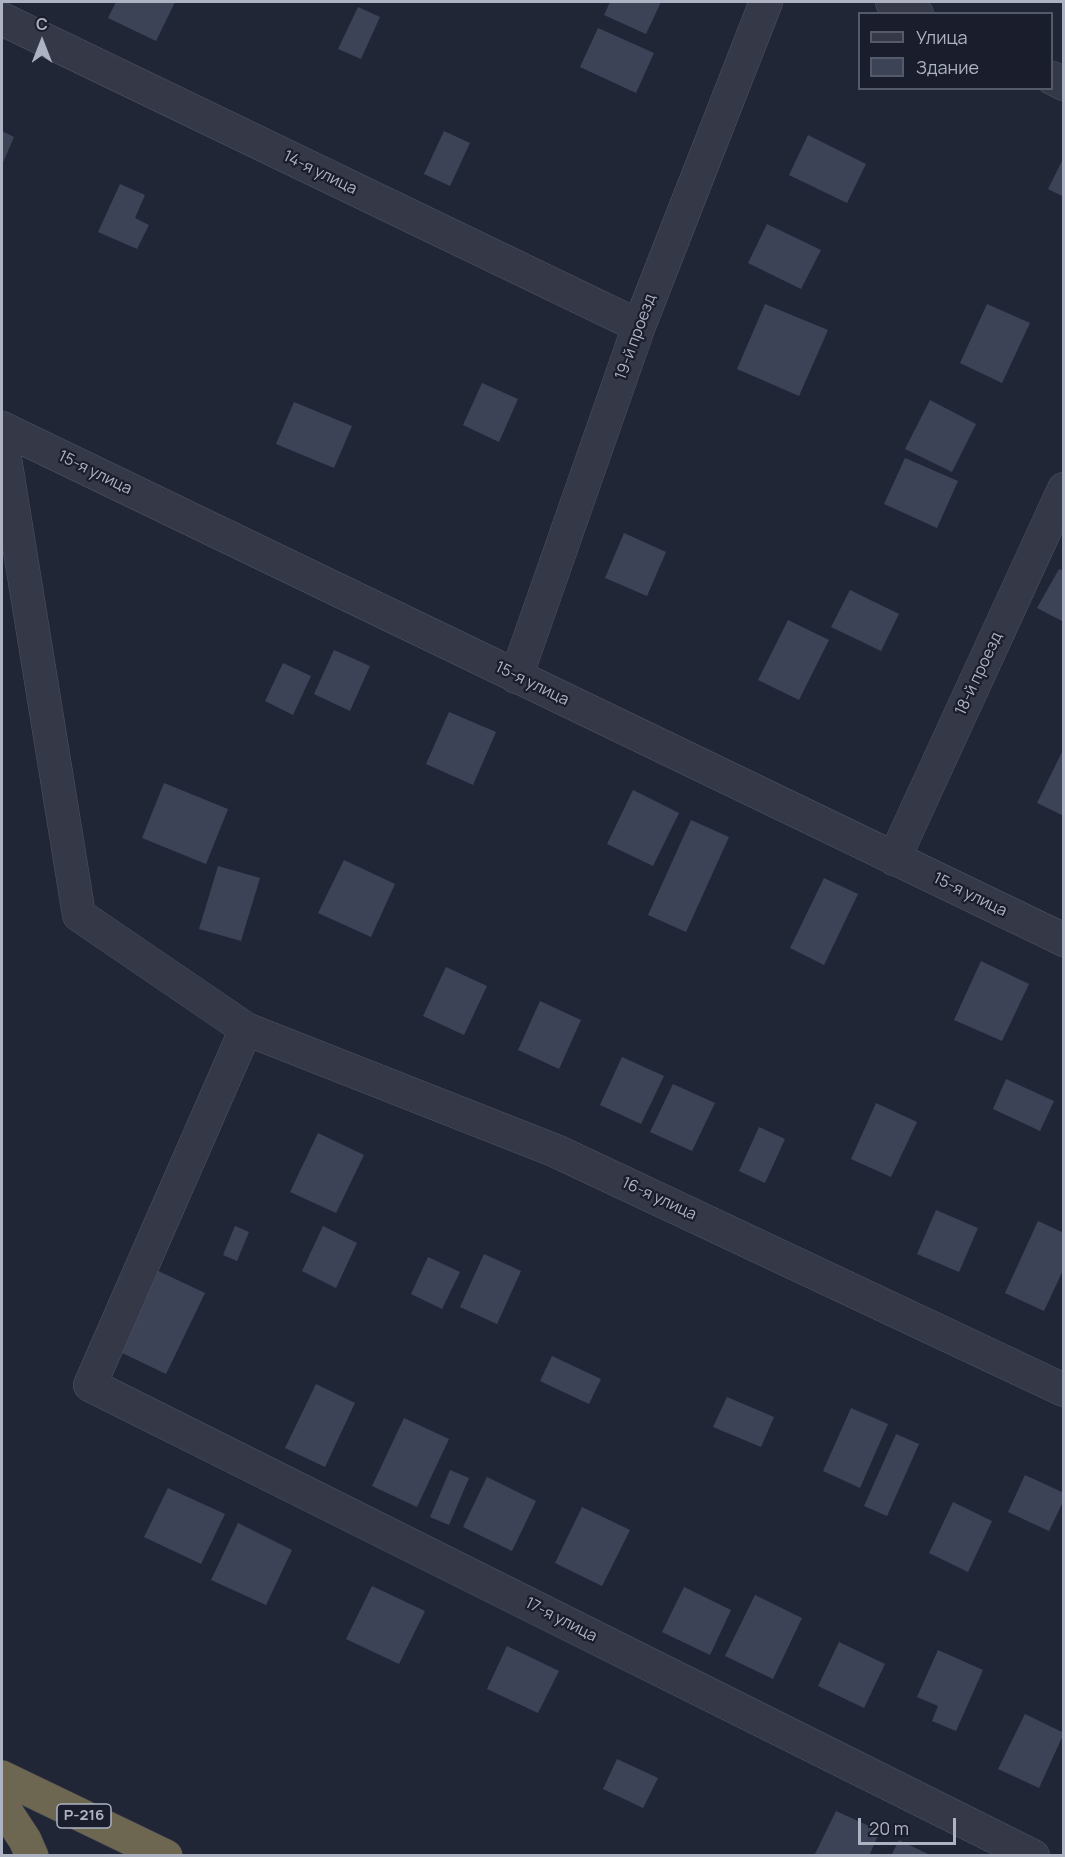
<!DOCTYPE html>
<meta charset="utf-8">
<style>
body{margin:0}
#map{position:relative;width:1065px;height:1857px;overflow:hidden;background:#212637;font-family:Manrope,sans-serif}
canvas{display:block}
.frame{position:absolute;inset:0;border:3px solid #aeb3c4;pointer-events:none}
.legend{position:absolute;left:858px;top:12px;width:195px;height:78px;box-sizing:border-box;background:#1a1e2c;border:2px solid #555a69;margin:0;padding:8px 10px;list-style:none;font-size:18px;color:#aeb3c4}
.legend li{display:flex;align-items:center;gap:12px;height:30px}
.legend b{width:30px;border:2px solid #555a69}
.north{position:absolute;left:12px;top:12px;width:60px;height:60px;-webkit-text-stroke:4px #1a1e2c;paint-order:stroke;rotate:0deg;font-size:16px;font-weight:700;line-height:24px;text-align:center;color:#aeb3c4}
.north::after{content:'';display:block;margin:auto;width:21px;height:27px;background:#aeb3c4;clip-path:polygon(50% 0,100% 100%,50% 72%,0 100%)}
.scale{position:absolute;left:858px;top:1818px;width:98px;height:27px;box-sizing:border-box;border:3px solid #aeb3c4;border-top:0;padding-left:8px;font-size:18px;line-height:21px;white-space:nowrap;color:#aeb3c4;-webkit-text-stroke:4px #1a1e2c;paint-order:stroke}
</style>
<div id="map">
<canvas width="1065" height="1857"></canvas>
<div class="frame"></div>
<ul class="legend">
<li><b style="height:8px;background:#343847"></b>Улица</li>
<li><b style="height:16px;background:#3d4357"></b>Здание</li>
</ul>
<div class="north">С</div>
<div class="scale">20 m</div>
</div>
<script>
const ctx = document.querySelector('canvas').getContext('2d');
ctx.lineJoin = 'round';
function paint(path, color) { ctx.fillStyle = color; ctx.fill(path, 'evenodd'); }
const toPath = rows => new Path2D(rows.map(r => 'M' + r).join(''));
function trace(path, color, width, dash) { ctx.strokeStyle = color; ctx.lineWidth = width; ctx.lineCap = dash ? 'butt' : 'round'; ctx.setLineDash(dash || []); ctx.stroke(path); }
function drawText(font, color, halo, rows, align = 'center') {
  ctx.font = font + ' Manrope,sans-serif'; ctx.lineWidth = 4.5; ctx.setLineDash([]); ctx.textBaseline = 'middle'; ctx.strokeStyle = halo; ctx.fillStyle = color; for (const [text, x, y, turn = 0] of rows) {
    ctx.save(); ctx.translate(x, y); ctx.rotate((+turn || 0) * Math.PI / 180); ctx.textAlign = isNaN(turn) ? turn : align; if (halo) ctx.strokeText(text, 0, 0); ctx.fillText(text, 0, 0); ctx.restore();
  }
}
paint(toPath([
 [116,2,175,2,156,41,108,18],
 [610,2,661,2,646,34,604,15],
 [358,7,380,17,361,59,338,49],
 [598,28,654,53,636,93,580,67],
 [2,131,14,137,2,165],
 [444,131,470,143,450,186,424,174],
 [808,135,866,164,847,203,789,175],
 [1064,157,1064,197,1048,189],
 [120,184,145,195,135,218,149,225,137,249,98,232],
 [767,224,821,250,801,289,748,263],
 [765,304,828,330,799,396,737,369],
 [987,304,1030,323,1002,383,960,363],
 [482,383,518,399,499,442,463,425],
 [930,400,976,424,952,472,905,449],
 [294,402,352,426,334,468,276,444],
 [905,458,958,481,937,528,884,504],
 [624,533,666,552,647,596,605,578],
 [1059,569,1064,571,1064,622,1037,608],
 [850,590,899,614,881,651,831,627],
 [788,620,829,640,799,700,758,680],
 [334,650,370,666,350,711,314,694],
 [283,663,311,676,293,715,265,701],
 [449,712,496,732,473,785,426,764],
 [1064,748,1064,816,1037,803],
 [164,783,228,809,206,864,142,838],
 [633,790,679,813,653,866,607,844],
 [691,820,729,837,686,932,648,915],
 [344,860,395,884,371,937,318,913],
 [218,866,260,878,241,941,199,929],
 [824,878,858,894,824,965,790,948],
 [981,961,1029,984,1002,1041,954,1020],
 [446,967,487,986,464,1035,423,1016],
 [540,1001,581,1020,559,1069,518,1050],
 [622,1057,664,1076,641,1124,600,1105],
 [1006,1079,1054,1101,1040,1131,993,1109],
 [673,1084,715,1103,692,1151,650,1132],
 [876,1103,917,1122,891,1177,851,1159],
 [759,1127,785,1139,765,1183,739,1171],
 [318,1133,364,1155,336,1213,290,1192],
 [936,1210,978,1228,959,1272,917,1254],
 [1038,1221,1064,1233,1064,1268,1044,1311,1005,1293],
 [235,1226,249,1232,237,1261,223,1255],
 [323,1226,357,1243,336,1288,302,1271],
 [484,1254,521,1271,497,1324,460,1307],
 [428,1257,460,1272,442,1309,411,1294],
 [154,1269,205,1293,166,1374,116,1350],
 [552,1356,601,1379,589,1404,540,1381],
 [316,1384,355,1403,325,1467,285,1448],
 [727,1397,774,1417,761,1447,713,1427],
 [851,1408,888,1424,860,1488,823,1471],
 [404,1418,449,1439,417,1507,372,1486],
 [896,1434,919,1444,887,1516,864,1506],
 [450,1470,469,1478,449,1525,430,1517],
 [1025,1475,1064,1493,1064,1500,1049,1531,1008,1512],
 [487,1477,536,1501,512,1551,463,1527],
 [168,1488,225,1514,201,1564,144,1537],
 [953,1502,992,1521,968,1572,929,1553],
 [582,1507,630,1530,602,1586,555,1563],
 [238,1523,292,1550,266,1605,211,1580],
 [372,1586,425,1611,399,1664,346,1639],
 [684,1587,731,1610,710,1655,662,1632],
 [755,1595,802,1618,773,1679,725,1656],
 [839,1642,885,1664,864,1708,818,1686],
 [507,1646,559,1671,538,1713,487,1689],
 [938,1650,983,1670,956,1731,932,1721,938,1706,917,1697],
 [1025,1714,1064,1733,1039,1788,998,1769],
 [617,1759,658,1778,643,1808,603,1789],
 [836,1811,880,1831,869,1856,814,1856],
 [899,1840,932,1856,891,1856]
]), '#3d4357');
const minor = toPath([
 [892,2,917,14],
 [2,19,639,326],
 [1052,78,1064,84],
 [2,428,1064,940],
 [2,440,79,915,246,1029,90,1385,1033,1856],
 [516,677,639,326,766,2],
 [894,859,1064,489],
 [246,1029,556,1151,1064,1390]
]);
const highway = toPath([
 [2,1777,166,1856],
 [2,1805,25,1840,32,1856]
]);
trace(minor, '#4f5362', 34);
trace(highway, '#3c404f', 34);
trace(minor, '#343847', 33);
trace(highway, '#6d6751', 33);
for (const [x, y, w] of [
 [84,1816,54]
]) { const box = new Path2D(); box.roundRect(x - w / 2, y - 12, w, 24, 4.5); ctx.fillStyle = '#1a1e2c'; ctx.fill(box); trace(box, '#aeb3c4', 1.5); }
drawText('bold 15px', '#aeb3c4', null, [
 ["Р-216",84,1816]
]);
drawText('16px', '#aeb3c4', '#1a1e2c', [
 ["14-я улица",320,173,26],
 ["19-й проезд",636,337,-70],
 ["15-я улица",95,473,26],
 ["18-й проезд",979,674,-65],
 ["15-я улица",532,684,26],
 ["15-я улица",970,895,26],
 ["16-я улица",659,1199,25],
 ["17-я улица",561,1620,27]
]);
</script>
